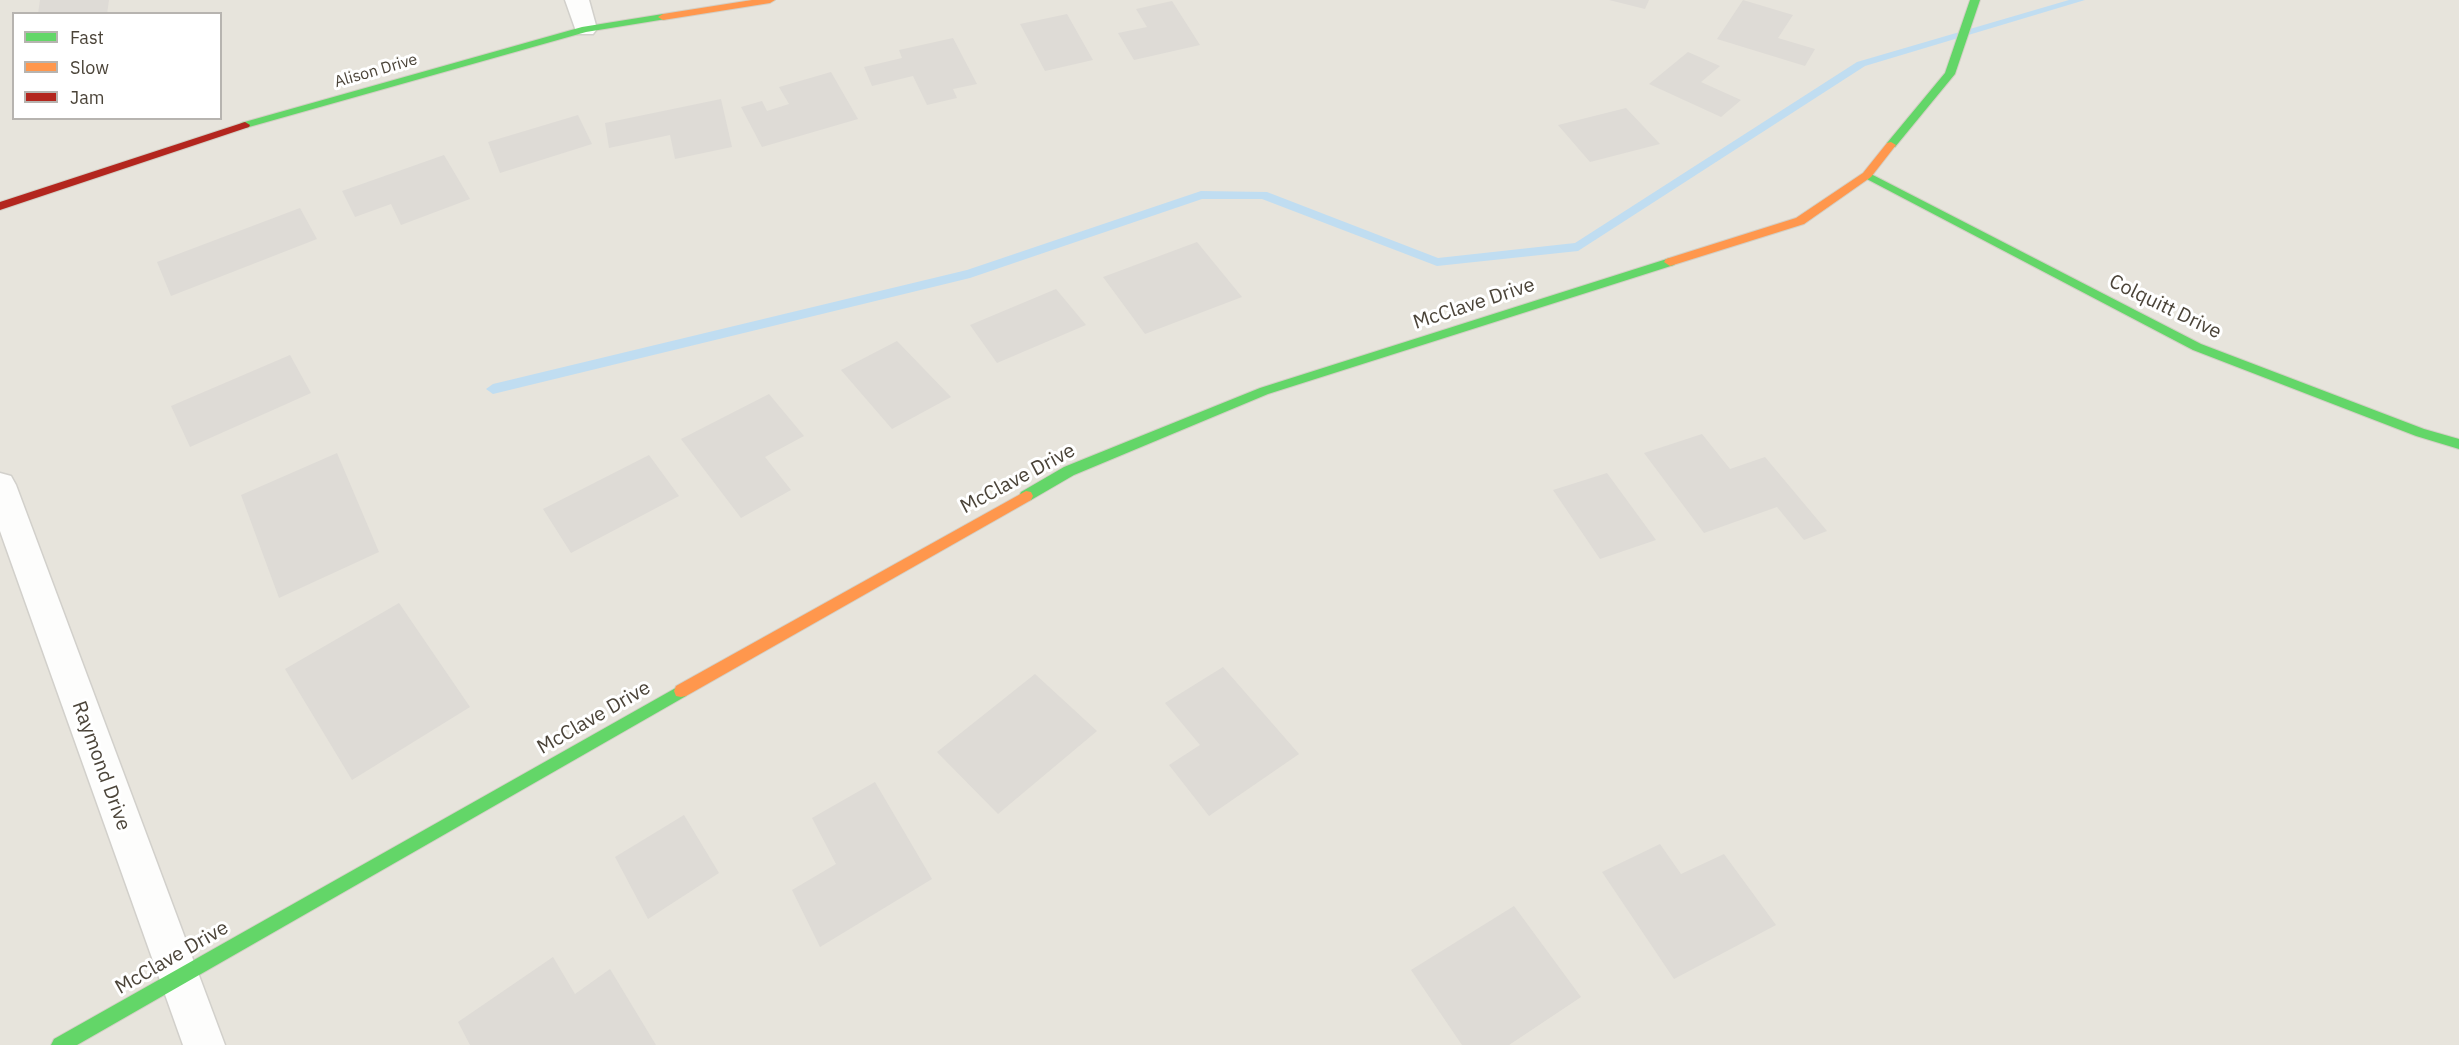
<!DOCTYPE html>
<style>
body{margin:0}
#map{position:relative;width:2459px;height:1045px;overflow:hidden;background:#f4f2ee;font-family:"IBM Plex Sans",sans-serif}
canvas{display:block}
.legend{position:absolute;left:12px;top:12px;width:210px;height:108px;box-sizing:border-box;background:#fff;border:2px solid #b7b4b0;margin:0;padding:8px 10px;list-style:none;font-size:18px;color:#4b4439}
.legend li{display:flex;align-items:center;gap:12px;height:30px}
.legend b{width:30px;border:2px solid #b7b4b0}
</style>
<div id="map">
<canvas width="2459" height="1045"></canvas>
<ul class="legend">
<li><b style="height:8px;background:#63d668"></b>Fast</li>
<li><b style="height:8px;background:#ff974d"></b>Slow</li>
<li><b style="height:8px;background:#b3261e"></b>Jam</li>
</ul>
</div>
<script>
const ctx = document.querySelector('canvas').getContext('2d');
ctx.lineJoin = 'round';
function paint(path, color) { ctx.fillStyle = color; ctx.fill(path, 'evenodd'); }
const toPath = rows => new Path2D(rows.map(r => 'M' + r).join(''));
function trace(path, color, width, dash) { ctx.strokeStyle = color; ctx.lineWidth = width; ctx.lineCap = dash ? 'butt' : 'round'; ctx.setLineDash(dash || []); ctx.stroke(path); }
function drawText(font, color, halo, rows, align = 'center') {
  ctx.font = font + ' "IBM Plex Sans",sans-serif'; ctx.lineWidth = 6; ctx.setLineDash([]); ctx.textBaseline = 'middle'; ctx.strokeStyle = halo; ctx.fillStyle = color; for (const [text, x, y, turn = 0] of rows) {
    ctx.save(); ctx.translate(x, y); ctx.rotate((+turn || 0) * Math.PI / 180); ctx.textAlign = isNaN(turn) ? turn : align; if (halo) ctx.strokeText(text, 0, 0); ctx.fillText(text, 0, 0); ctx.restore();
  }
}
paint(toPath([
 [0,0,2459,0,2459,1045,0,1045],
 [14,14,220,14,220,118,14,118]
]), '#e7e4dc');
paint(toPath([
 [2069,0,2085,0,1865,66,1578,251,1437,266,1262,199,1202,199,970,278,493,394,486,389,493,384,967,270,1201,191,1267,192,1438,258,1575,243,1857,62,2069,0]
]), '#c0ddf1');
paint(toPath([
 [40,0,109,0,107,14,38,14],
 [1609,0,1649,0,1645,9],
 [1743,0,1793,15,1778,38,1815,49,1805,66,1717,39],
 [1172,1,1200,45,1134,60,1118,33,1147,27,1136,9],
 [1067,14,1093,60,1045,71,1020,24],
 [953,38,977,84,953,89,957,98,927,105,913,76,872,86,864,67,902,58,899,50],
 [1688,52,1720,66,1701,82,1741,100,1721,117,1649,84],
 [831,72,858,119,762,147,741,107,762,101,767,111,789,104,779,87],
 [721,99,732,147,675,159,670,135,609,148,605,123],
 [1626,108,1660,144,1590,162,1558,125],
 [578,115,592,144,500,173,488,142],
 [444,155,470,199,401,225,391,204,355,217,342,191],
 [300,208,317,239,171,296,157,262],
 [1197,242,1242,297,1145,334,1103,277],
 [1056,289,1086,325,997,363,970,325],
 [897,341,951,397,892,429,841,370],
 [290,355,311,393,190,447,171,406],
 [769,394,804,436,765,457,791,490,741,518,681,439],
 [1702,434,1730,469,1765,457,1827,531,1804,540,1777,507,1704,533,1644,453],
 [337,453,379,552,279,598,241,495],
 [649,455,679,496,571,553,543,509],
 [1607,473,1656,540,1600,559,1553,490],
 [399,603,470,707,352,780,285,669],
 [1223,667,1299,754,1209,816,1169,765,1200,745,1165,703],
 [1035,674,1097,731,998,814,937,752],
 [875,782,932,879,820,947,792,890,836,864,812,818],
 [684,815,719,873,648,919,615,857],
 [1660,844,1681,874,1724,854,1776,925,1674,979,1602,872],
 [1514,906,1581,997,1509,1045,1462,1045,1411,970],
 [553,957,575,994,610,969,656,1045,470,1045,458,1022]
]), '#dedbd6');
const street = toPath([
 [565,0,589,0,597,29,593,34,577,34,565,0],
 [0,473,11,476,16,485,225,1045,183,1045,0,531,0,473]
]);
const fast = toPath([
 [1970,0,1980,0,1955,74,1895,147,1887,147,1887,143,1945,73,1970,0],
 [663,14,666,15,666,19,586,32,249,127,245,128,240,125,241,123,582,27,663,14],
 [1867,172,2201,344,2424,429,2459,439,2459,449,2416,436,2193,350,1863,177,1862,175,1867,172],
 [1670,258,1676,262,1674,265,1268,394,1074,475,1031,500,1026,501,1021,500,1019,496,1021,492,1064,467,1260,388,1670,258],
 [681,685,686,686,688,691,686,696,77,1045,51,1045,54,1039,681,685]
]);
const slow = toPath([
 [752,0,775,0,770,3,663,20,658,17,663,14,752,0],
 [1891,142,1896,145,1871,177,1804,224,1670,266,1664,262,1666,259,1796,218,1863,173,1887,143,1891,142],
 [1026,491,1031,492,1033,496,1031,500,686,696,681,697,676,696,674,691,676,686,1026,491]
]);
const jam = toPath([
 [245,122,250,125,249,127,0,210,0,202,245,122]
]);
trace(street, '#d2d0cb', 3);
trace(fast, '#d3cfc5', 2);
trace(slow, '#d3cfc5', 2);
trace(jam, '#d3cfc5', 2);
paint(street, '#fdfdfc');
paint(fast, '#63d668');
paint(slow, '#ff974d');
paint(jam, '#b3261e');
drawText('16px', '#4b4439', '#fff', [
 ["Alison Drive",376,71,-16]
]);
drawText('20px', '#4b4439', '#fff', [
 ["McClave Drive",1474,304,-18],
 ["Colquitt Drive",2165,307,26],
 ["McClave Drive",1018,479,-28],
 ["McClave Drive",594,718,-30],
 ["Raymond Drive",101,766,70],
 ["McClave Drive",172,958,-30]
]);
</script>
